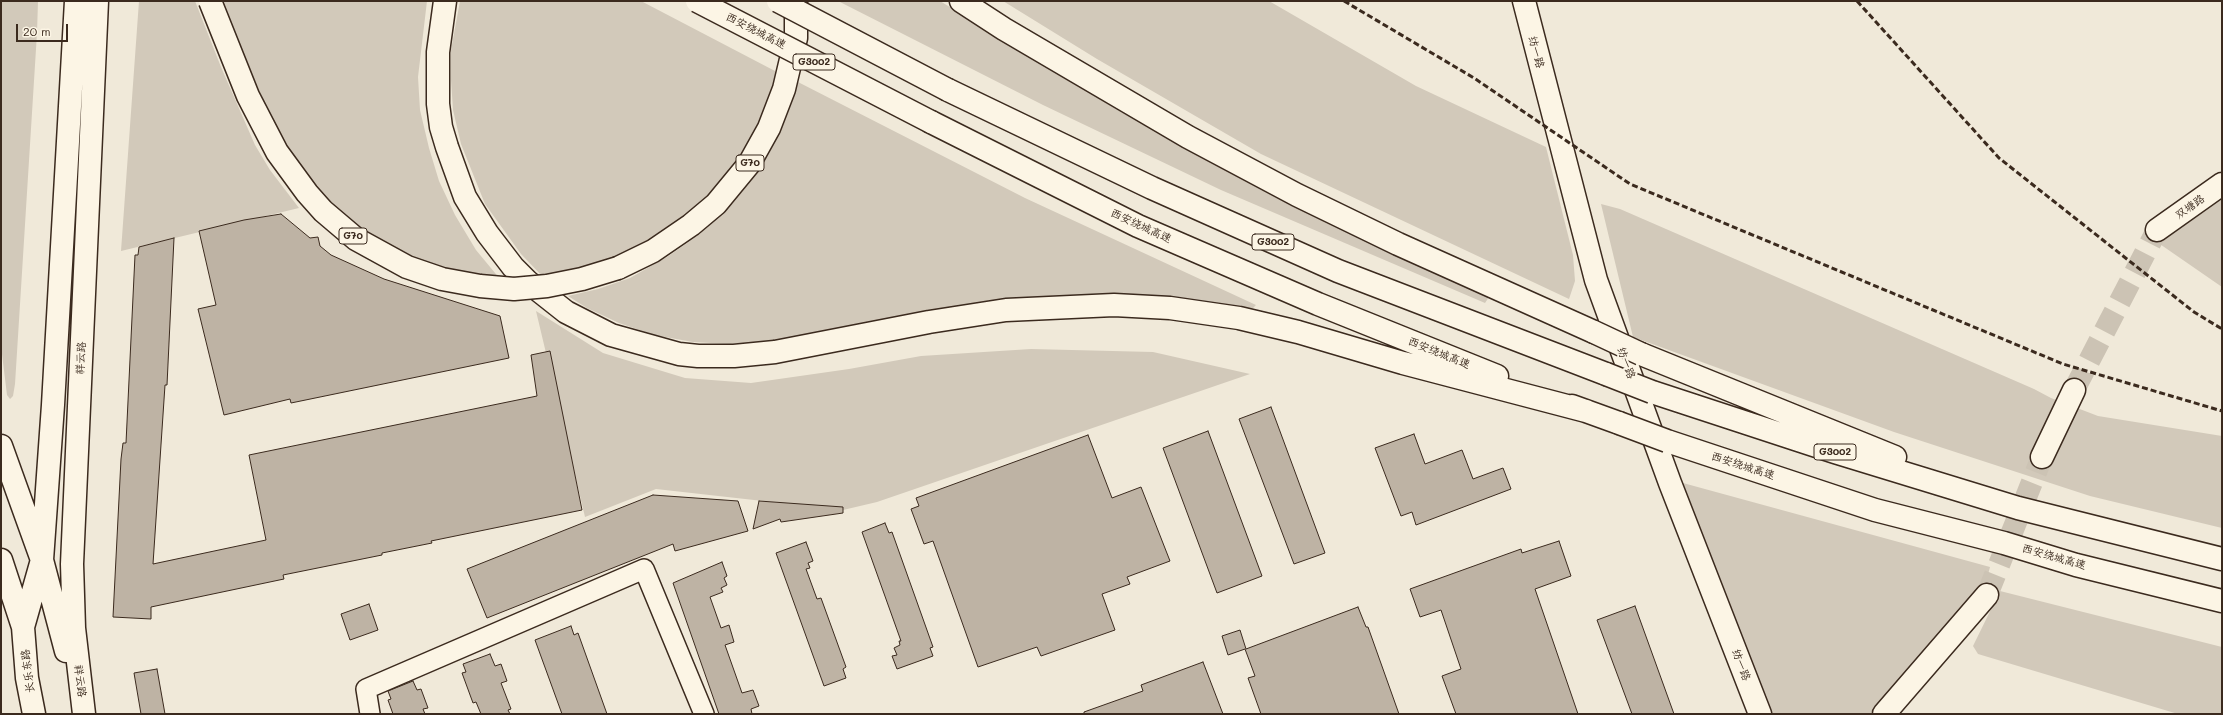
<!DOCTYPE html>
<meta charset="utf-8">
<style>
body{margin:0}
#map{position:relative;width:2223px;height:715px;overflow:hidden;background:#f0e9d9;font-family:Mali,sans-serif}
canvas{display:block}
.frame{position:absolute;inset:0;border:2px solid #3b2a1e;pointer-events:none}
.scale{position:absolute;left:16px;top:24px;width:52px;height:18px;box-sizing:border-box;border:2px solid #3b2a1e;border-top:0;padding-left:5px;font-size:12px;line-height:14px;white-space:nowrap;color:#3b2a1e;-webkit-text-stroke:3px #fcf5e5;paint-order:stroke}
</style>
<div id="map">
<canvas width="2223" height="715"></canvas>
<div class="frame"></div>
<div class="scale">20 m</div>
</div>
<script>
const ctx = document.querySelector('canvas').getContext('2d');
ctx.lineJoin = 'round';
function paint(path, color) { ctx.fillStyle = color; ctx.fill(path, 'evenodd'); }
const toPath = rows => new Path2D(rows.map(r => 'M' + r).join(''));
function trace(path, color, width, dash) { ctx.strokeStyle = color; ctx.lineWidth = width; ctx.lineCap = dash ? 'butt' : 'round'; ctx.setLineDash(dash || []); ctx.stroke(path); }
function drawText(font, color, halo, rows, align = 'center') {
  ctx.font = font + ' Mali,"LXGW WenKai TC",sans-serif'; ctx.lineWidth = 4; ctx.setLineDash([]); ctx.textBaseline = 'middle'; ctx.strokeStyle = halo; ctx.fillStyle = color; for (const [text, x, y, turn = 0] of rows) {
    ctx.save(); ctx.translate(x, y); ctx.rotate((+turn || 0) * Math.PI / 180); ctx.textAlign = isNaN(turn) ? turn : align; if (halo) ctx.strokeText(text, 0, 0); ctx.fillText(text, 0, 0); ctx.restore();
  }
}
paint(toPath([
 [1,1,38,1,37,33,15,384,13,396,10,399,7,395,1,346],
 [139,1,195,1,221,67,255,145,270,170,299,208,121,251],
 [220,1,427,1,418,77,420,110,429,148,439,181,455,215,476,250,500,279,464,275,405,256,375,240,341,215,316,190,295,162,276,129],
 [460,1,641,1,775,71,778,79,748,150,701,205,651,244,594,267,544,278,521,254,485,204,461,144,453,110,451,80,451,50],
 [838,1,940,1,1121,112,1316,217,1489,297,1485,303,1221,190,1043,105],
 [1003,1,1269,1,1416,86,1546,147,1573,255,1575,281,1569,299,1261,154,1097,59],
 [796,81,1025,198,1256,305,1249,312,1125,295,1065,295,1024,298,771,342,730,344,693,342,654,335,619,323,587,308,568,296,598,289,630,278,667,257,700,234,733,203,760,170,781,130,793,98],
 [2222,177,2222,287,2154,240],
 [1601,204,1620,209,2034,389,2051,398,2098,416,2222,436,2222,528,2090,496,1894,432,1633,337],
 [536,311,603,353,685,378,751,383,849,369,921,356,1031,349,1153,352,1250,374,877,502,843,510,656,489,585,517],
 [1683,483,1990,567,1985,586,1870,714,1770,714],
 [2000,591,2222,647,2222,714,2178,714,1978,654,1973,646]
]), '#d2c9ba');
const building = toPath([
 [281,214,310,238,318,237,320,246,331,255,384,279,500,316,509,358,291,403,290,399,224,415,198,309,216,305,199,231,244,220,281,214],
 [174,238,167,385,165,385,153,564,266,540,249,455,537,396,531,355,550,351,582,510,431,541,432,543,382,553,382,555,283,575,284,579,151,607,151,619,113,617,121,459,123,443,126,443,135,255,138,255,139,247,174,238],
 [1271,407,1325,553,1294,564,1239,419,1271,407],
 [1208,431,1262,576,1217,593,1163,448,1208,431],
 [1414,434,1425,464,1462,450,1473,479,1503,468,1511,489,1416,525,1412,512,1401,516,1375,448,1414,434],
 [1088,435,1112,498,1141,487,1170,561,1127,577,1130,584,1102,594,1115,630,1041,656,1037,647,978,667,933,541,924,544,911,509,919,506,916,498,1088,435],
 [653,495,738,501,748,531,675,551,673,544,487,618,467,569,653,495],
 [759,501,843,507,843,513,781,522,780,519,753,529,759,501],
 [885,523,889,533,892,532,933,647,930,648,933,656,897,669,892,656,897,655,894,648,900,645,899,641,901,641,862,532,885,523],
 [1559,541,1571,576,1535,589,1578,714,1456,714,1442,676,1461,669,1441,610,1420,617,1410,589,1521,549,1522,553,1559,541],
 [806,542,813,561,808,563,810,568,806,569,817,599,821,598,846,667,843,669,846,678,824,686,776,553,806,542],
 [722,562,727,576,724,578,727,585,721,588,723,592,710,597,721,628,729,625,734,642,725,645,742,693,753,690,759,706,751,709,752,714,719,714,673,583,722,562],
 [369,604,378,630,350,640,341,614,369,604],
 [1635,606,1674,714,1632,714,1597,620,1635,606],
 [1358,607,1366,627,1368,627,1399,714,1261,714,1248,678,1255,676,1245,649,1228,655,1222,636,1240,630,1246,649,1358,607],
 [571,626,574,635,578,633,607,714,562,714,535,640,571,626],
 [490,654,495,666,501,664,507,681,501,683,511,709,508,710,510,714,481,714,476,702,473,703,462,673,466,672,463,664,490,654],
 [1203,662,1223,714,1084,714,1084,712,1143,691,1141,685,1203,662],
 [157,669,165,714,141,714,134,673,157,669],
 [413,681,417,690,421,689,428,708,423,709,425,714,393,714,388,700,391,699,388,691,413,681]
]);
paint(building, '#beb3a4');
trace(building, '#3b2a1e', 1);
trace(toPath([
 [2074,390,2157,230],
 [1987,595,2042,457]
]), '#ccc3b4', 22, [22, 11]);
const street = toPath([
 [370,714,366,689,644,569,704,714]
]);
const secondary = toPath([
 [1524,1,1596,280,1670,483,1760,714],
 [2157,230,2222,184],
 [2042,457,2074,390],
 [1884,714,1987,595]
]);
const primary = toPath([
 [1,446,42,560,66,651],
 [1,560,23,627,27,678,34,714],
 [23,627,42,560,53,405,76,1],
 [84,714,74,628,72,564,97,1]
]);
const highway = toPath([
 [445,1,438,52,438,104,441,127,447,147,465,197,487,233,513,267,528,282,566,312,611,335,679,354,698,356,734,356,775,352,929,322,1006,310,1114,305,1170,308,1239,318,1298,332,1403,363,1586,411],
 [961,1,1004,29,1188,137,1297,195,1398,244,1594,332],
 [948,90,1152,188,1338,271,1606,374],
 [931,122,1138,226,1318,304,1497,376],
 [618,268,653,251,691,225,716,204,749,164,769,128,784,89,796,38,796,1],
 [1641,354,1895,457],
 [1652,392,1835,452,2018,508,2222,559],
 [1572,406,1619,423],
 [1667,441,1875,510,2004,543,2076,565,2222,601]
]);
trace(street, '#3b2a1e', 22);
trace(secondary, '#3b2a1e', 25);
trace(primary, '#3b2a1e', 25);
trace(highway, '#3b2a1e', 25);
trace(street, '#fcf5e5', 19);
trace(secondary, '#fcf5e5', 22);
trace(primary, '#fcf5e5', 22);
trace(highway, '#fcf5e5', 22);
trace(toPath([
 [1344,1,1474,78,1630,184,2063,364,2222,411],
 [1857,1,1999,158,2194,312,2222,329]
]), '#3b2a1e', 3, [6, 3]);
const highwayBridge = toPath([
 [210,1,248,96,277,152,307,193,323,211,356,239,407,267,442,279,480,286,514,289,547,286,582,279,618,268],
 [697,1,931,122],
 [778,1,948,90],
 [1594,332,1641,354],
 [1606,374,1652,392],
 [1619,423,1667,441]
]);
trace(highwayBridge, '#3b2a1e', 25, []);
trace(highwayBridge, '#fcf5e5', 22);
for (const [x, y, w] of [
 [814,62,42],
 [750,163,28],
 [353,236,28],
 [1273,242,42],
 [1835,452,42]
]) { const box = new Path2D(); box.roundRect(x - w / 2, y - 8, w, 16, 3); ctx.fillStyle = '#fcf5e5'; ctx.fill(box); trace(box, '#3b2a1e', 1); }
drawText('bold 10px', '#3b2a1e', null, [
 ["G3002",814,62],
 ["G70",750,163],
 ["G70",353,236],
 ["G3002",1273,242],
 ["G3002",1835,452]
]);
drawText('11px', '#3b2a1e', '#fcf5e5', [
 ["西安绕城高速",756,31,27],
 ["纺一路",1536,52,75],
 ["双塘路",2190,207,-35],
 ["西安绕城高速",1141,226,25],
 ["西安绕城高速",1439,353,22],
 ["祥云路",81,358,-87],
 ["纺一路",1626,363,70],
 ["西安绕城高速",1743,466,18],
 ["西安绕城高速",2054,557,16],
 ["纺一路",1741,665,69],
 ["长乐东路",28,671,-97],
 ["祥云路",80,681,83]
]);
</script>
